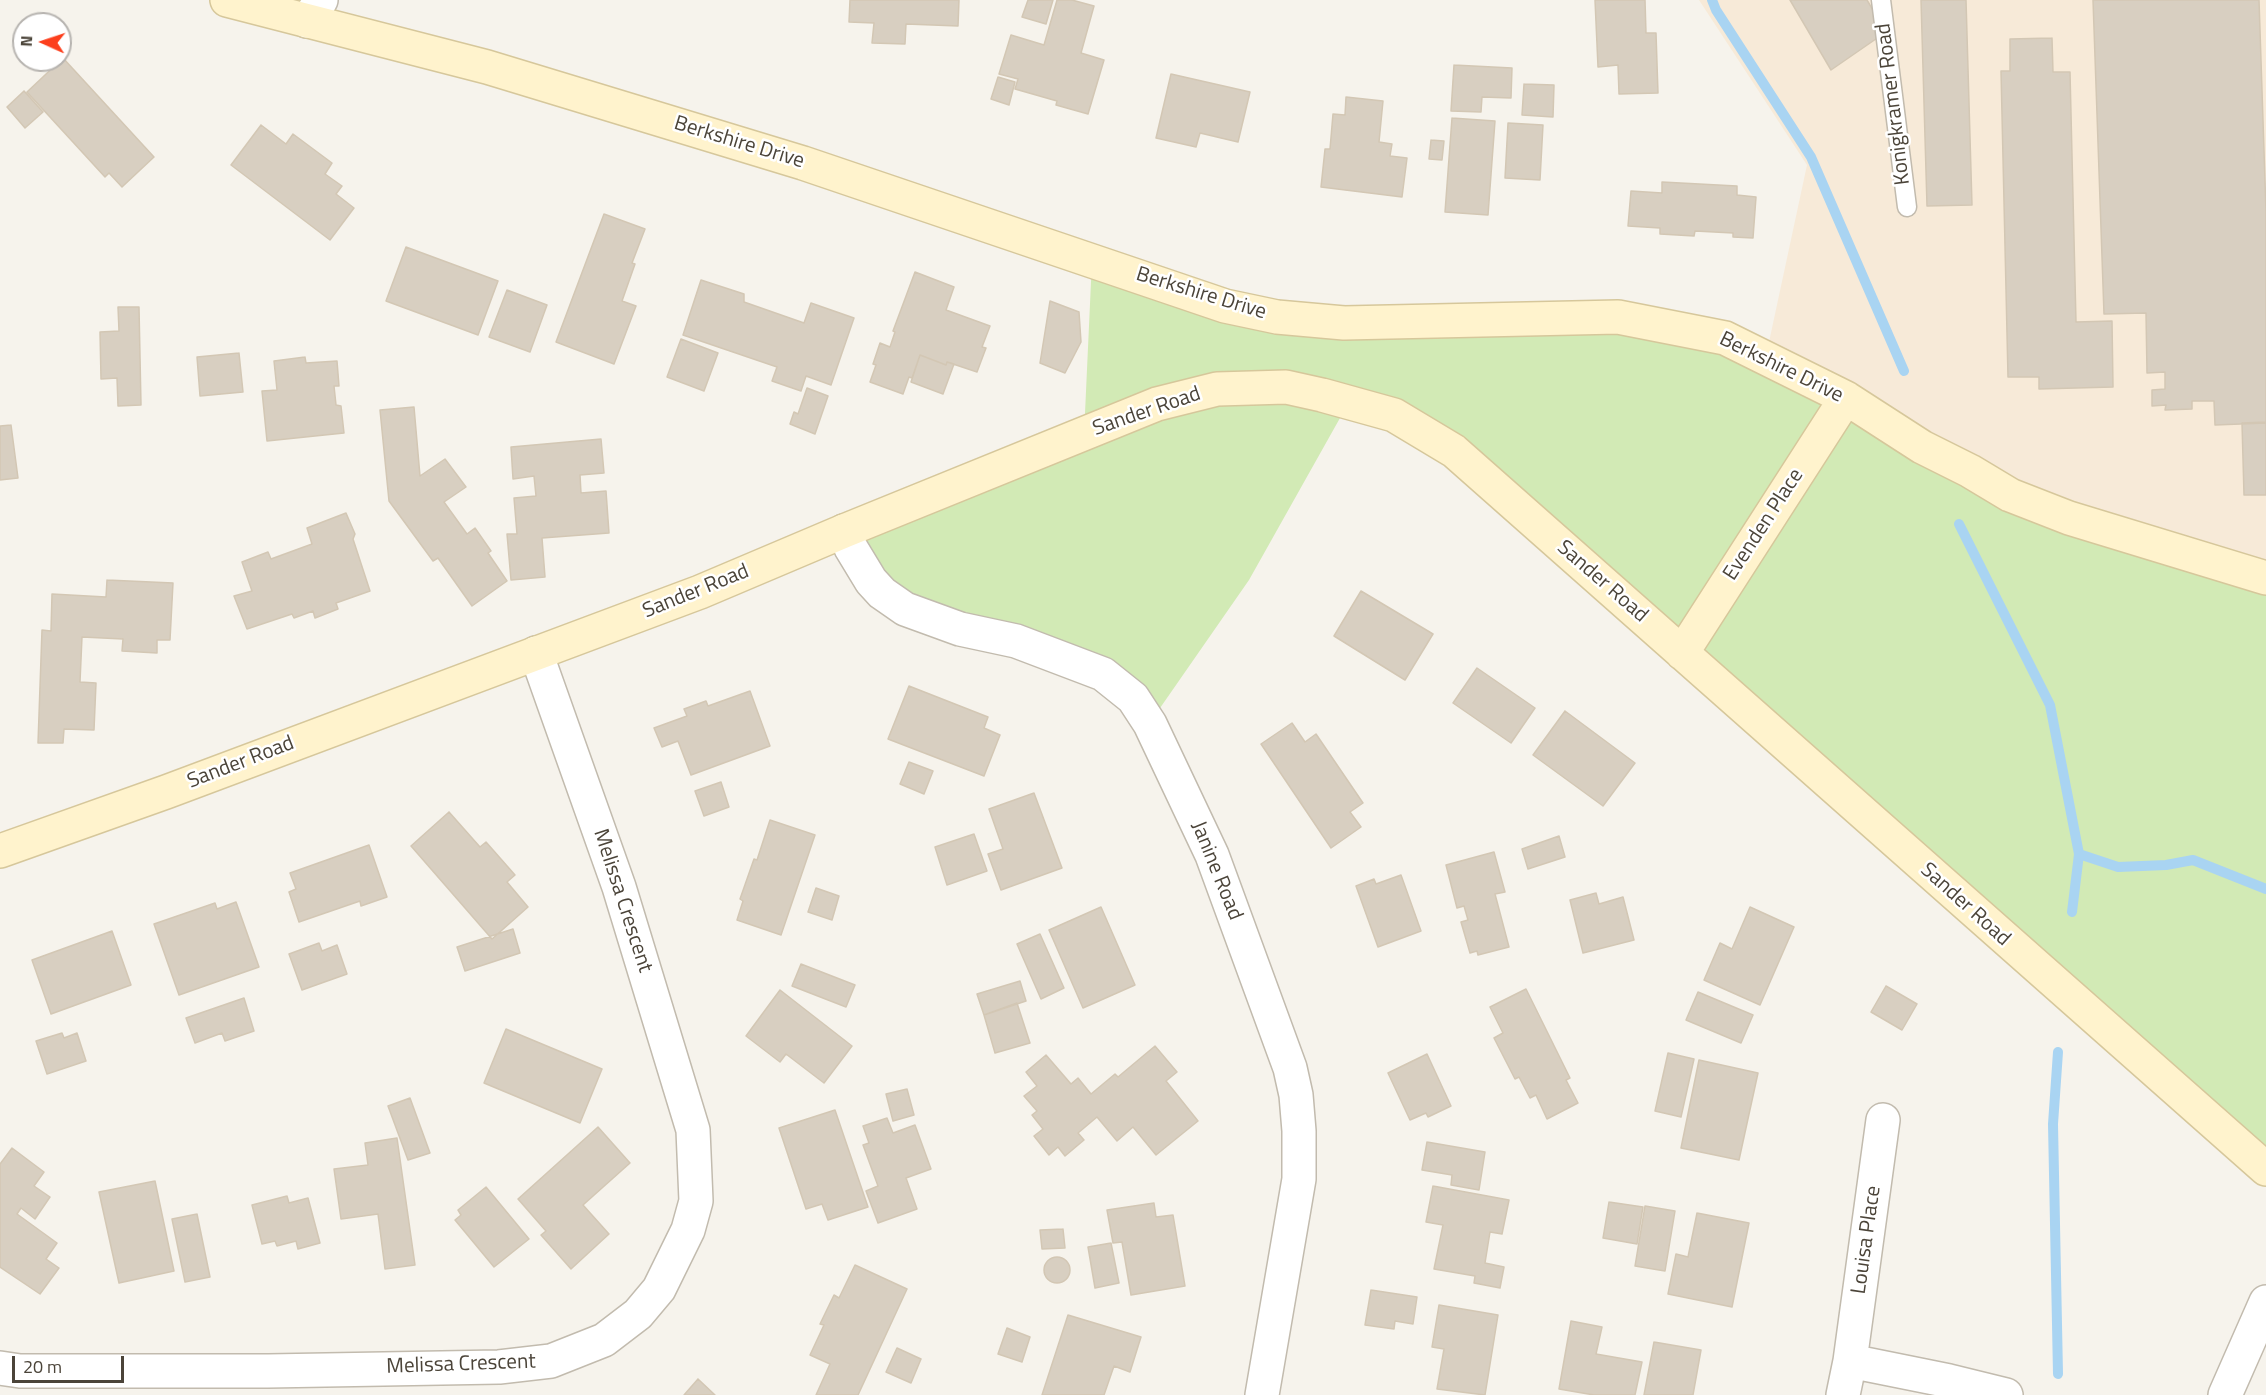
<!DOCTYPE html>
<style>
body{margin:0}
#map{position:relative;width:2266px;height:1395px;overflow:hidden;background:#f6f3ec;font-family:"Titillium Web",sans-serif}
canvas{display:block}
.north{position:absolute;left:12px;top:12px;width:60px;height:60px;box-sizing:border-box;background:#fff;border:2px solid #b7b4b0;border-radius:50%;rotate:273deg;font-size:16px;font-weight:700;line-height:24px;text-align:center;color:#4b4439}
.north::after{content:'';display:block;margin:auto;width:21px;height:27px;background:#fc3f1d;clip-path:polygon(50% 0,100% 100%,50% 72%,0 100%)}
.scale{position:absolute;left:12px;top:1356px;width:112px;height:27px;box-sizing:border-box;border:3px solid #4b4439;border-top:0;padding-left:8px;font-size:18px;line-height:21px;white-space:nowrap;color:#4b4439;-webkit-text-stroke:4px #fff;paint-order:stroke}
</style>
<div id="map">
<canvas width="2266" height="1395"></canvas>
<div class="north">N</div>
<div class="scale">20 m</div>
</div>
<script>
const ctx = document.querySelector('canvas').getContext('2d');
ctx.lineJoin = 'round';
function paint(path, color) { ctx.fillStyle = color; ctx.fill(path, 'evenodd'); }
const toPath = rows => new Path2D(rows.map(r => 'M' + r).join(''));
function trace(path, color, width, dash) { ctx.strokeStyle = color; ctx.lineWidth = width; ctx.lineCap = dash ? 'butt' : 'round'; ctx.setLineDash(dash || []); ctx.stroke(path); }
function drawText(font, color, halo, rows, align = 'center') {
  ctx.font = font + ' "Titillium Web",sans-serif'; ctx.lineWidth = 5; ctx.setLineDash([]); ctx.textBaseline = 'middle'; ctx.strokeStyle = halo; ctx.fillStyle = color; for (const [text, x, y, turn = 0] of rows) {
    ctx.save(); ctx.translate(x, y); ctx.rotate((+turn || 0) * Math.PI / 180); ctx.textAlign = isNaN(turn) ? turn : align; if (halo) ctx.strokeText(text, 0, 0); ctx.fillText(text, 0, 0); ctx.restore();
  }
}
paint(toPath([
 [1699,0,2266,0,2266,581,2069,522,1766,356,1807,165]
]), '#f7ead8');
paint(toPath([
 [1092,260,1224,302,1689,328,1920,447,2266,581,2266,1170,1490,482,1349,402,1249,580,1151,721,1133,696,907,607,845,531,1084,435]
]), '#d2eab5');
trace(toPath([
 [1712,0,1716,10,1811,157,1904,371],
 [1959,524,2050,705,2079,854,2118,867,2166,865,2193,860,2266,889],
 [2072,912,2079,854],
 [2058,1374,2053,1124,2058,1052]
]), '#a9d4f2', 10);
const building = toPath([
 [850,0,959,0,958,26,906,24,905,44,872,43,874,23,849,22,850,0],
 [1028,0,1053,0,1046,24,1022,17,1028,0],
 [1057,0,1072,0,1094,6,1081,53,1104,60,1088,114,1056,105,1057,101,1015,89,1018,79,999,74,1011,35,1044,45,1057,0],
 [1595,0,1645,0,1646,33,1656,33,1658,93,1619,94,1618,65,1598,67,1595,0],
 [1790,0,1867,0,1886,32,1831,70,1790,0],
 [1921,0,1966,0,1972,205,1927,206,1921,0],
 [2093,0,2259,0,2266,211,2266,423,2215,425,2214,401,2192,401,2192,409,2165,410,2166,405,2152,406,2152,390,2165,389,2165,372,2147,373,2146,313,2104,314,2093,0],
 [2052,38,2053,72,2070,72,2076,322,2112,321,2113,387,2039,389,2039,377,2008,377,2001,71,2010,71,2010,39,2052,38],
 [63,58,154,157,122,187,109,173,105,177,27,92,63,58],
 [1454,65,1512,68,1511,98,1482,97,1481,112,1451,111,1454,65],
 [1171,74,1250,92,1238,142,1200,133,1196,147,1156,138,1171,74],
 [998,77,1015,82,1009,105,991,99,998,77],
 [1524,84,1554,85,1553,117,1522,115,1524,84],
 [24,91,43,112,25,128,7,107,24,91],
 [1346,97,1383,101,1379,142,1392,144,1390,156,1407,158,1402,197,1321,187,1325,149,1330,149,1333,114,1345,115,1346,97],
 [1452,118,1495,121,1488,215,1445,212,1452,118],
 [1508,123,1543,125,1540,180,1505,178,1508,123],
 [261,125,286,144,293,134,332,163,325,174,342,186,336,194,354,208,330,240,231,165,261,125],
 [1431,140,1444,141,1442,160,1429,159,1431,140],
 [1662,182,1737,186,1737,195,1756,197,1753,238,1733,237,1733,233,1695,231,1694,236,1660,234,1660,228,1628,226,1631,191,1662,193,1662,182],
 [604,214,645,229,632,263,635,264,622,301,636,306,614,364,556,342,604,214],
 [406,247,498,281,478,335,386,301,406,247],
 [915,272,954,287,946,310,990,326,982,347,986,348,977,372,947,362,946,365,920,355,912,378,909,377,903,394,870,382,876,365,873,364,880,343,890,347,895,332,893,331,915,272],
 [701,280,744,294,744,302,804,323,811,303,854,318,831,385,806,376,801,391,772,381,777,367,683,335,701,280],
 [507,290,547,305,530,352,489,337,507,290],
 [1050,301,1079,312,1081,342,1065,373,1040,363,1050,301],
 [118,307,139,307,141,405,118,406,117,378,101,379,100,332,119,331,118,307],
 [681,339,718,353,704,391,667,377,681,339],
 [239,353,243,392,200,396,197,357,239,353],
 [920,355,946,365,947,362,954,364,943,394,911,382,920,355],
 [305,357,306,363,337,361,339,386,334,386,336,405,341,406,344,433,267,441,262,391,277,390,274,361,305,357],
 [807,388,828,396,815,434,790,424,794,412,798,414,807,388],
 [414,407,420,476,445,459,466,487,444,502,467,534,475,528,491,551,488,553,507,581,472,606,438,558,433,561,389,501,380,410,414,407],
 [2266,422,2266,495,2244,495,2242,423,2266,422],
 [11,425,18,478,0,480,0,426,11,425],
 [601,439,604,473,580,475,581,493,606,491,609,533,542,538,545,577,511,580,507,534,517,534,514,498,536,496,534,476,513,479,511,447,601,439],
 [346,513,355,534,353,539,370,591,336,603,338,609,315,618,313,611,294,618,292,614,247,629,234,596,252,591,242,562,268,552,271,559,312,544,307,528,346,513],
 [107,580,173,583,170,640,157,640,157,653,122,651,123,639,82,637,80,682,96,683,94,730,64,729,63,743,38,743,42,630,51,631,52,594,106,597,107,580],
 [1361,591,1433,634,1405,680,1334,636,1361,591],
 [1477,668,1535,708,1511,743,1453,703,1477,668],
 [909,686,988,717,984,728,1000,735,984,776,888,739,909,686],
 [750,691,770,746,691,775,678,741,662,747,654,728,687,716,684,709,706,701,708,706,750,691],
 [1565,711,1635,763,1603,806,1533,755,1565,711],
 [1292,723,1305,742,1316,734,1363,803,1350,812,1361,827,1331,848,1261,744,1292,723],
 [909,762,933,771,924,794,900,784,909,762],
 [721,782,729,807,704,816,695,791,721,782],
 [1034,793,1062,868,1001,890,988,854,1003,849,989,809,1034,793],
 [449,812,480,847,486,842,515,875,507,882,528,907,492,939,411,846,449,812],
 [770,820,815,835,781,935,737,920,743,901,740,899,754,859,757,860,770,820],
 [974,834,987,871,947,885,935,847,974,834],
 [1559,836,1565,857,1528,869,1522,849,1559,836],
 [369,845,387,897,361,906,360,901,299,922,289,892,296,889,290,873,369,845],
 [1494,852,1505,892,1495,894,1509,947,1478,955,1477,951,1470,953,1461,922,1468,920,1464,906,1457,908,1446,865,1494,852],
 [1401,875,1421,931,1378,947,1356,886,1374,879,1376,884,1401,875],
 [816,888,839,896,832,920,808,912,816,888],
 [1596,893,1599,904,1623,897,1634,940,1583,953,1570,900,1596,893],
 [236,902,259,967,179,995,154,924,215,903,217,909,236,902],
 [1101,907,1135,985,1083,1008,1049,930,1101,907],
 [1750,907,1794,927,1760,1005,1704,980,1720,943,1732,949,1750,907],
 [513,929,520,953,465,971,457,947,513,929],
 [112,931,131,985,51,1014,32,960,112,931],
 [1040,934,1064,988,1041,999,1017,944,1040,934],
 [319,943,322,951,337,945,347,974,302,990,289,954,319,943],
 [801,964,855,985,846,1007,792,986,801,964],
 [1020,981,1026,1001,984,1015,977,994,1020,981],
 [1886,986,1917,1004,1902,1030,1871,1012,1886,986],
 [1526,989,1570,1078,1566,1080,1578,1103,1547,1119,1536,1095,1530,1098,1519,1077,1515,1079,1494,1038,1503,1033,1490,1007,1526,989],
 [780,990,852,1046,824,1083,786,1054,780,1062,746,1036,780,990],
 [1698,992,1753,1015,1741,1043,1686,1020,1698,992],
 [244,998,254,1031,225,1041,222,1033,195,1043,186,1018,244,998],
 [1017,1003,1030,1043,995,1053,984,1015,1017,1003],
 [506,1029,602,1069,580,1123,484,1083,506,1029],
 [62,1033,64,1038,77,1033,86,1061,47,1074,36,1041,62,1033],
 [1155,1046,1177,1072,1166,1081,1198,1121,1156,1155,1133,1127,1117,1141,1097,1117,1078,1133,1084,1140,1065,1156,1058,1147,1049,1155,1034,1136,1043,1129,1032,1115,1037,1111,1024,1096,1037,1086,1026,1072,1046,1055,1071,1084,1078,1078,1091,1094,1115,1074,1118,1077,1155,1046],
 [1668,1053,1694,1059,1681,1117,1655,1111,1668,1053],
 [1427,1054,1451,1106,1428,1117,1426,1113,1410,1120,1388,1073,1427,1054],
 [1699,1060,1758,1073,1739,1160,1681,1148,1699,1060],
 [907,1089,914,1115,893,1121,886,1094,907,1089],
 [410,1098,430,1153,408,1160,388,1106,410,1098],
 [835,1110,868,1207,828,1220,822,1204,806,1209,779,1128,835,1110],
 [887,1118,893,1133,915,1125,931,1169,906,1178,917,1209,878,1223,866,1191,878,1186,863,1145,869,1143,863,1126,887,1118],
 [598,1127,630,1163,583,1205,609,1234,571,1269,541,1235,546,1231,518,1199,598,1127],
 [397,1138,415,1265,385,1269,378,1214,341,1219,334,1169,368,1165,365,1143,397,1138],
 [1427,1142,1485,1152,1479,1190,1451,1185,1452,1175,1422,1170,1427,1142],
 [12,1148,44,1172,34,1186,50,1197,35,1219,21,1208,17,1214,57,1243,46,1259,59,1268,40,1294,0,1267,0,1164,12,1148],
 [155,1181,174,1271,119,1283,99,1192,155,1181],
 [1433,1186,1509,1200,1502,1234,1490,1232,1485,1263,1504,1267,1500,1288,1474,1283,1475,1276,1434,1269,1443,1225,1426,1222,1433,1186],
 [486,1187,529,1239,494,1267,455,1220,461,1215,458,1210,486,1187],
 [287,1196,289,1203,308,1198,320,1243,298,1249,296,1241,277,1246,275,1241,262,1244,252,1205,287,1196],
 [1609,1202,1643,1207,1637,1244,1603,1238,1609,1202],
 [1154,1203,1156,1217,1173,1215,1185,1286,1131,1295,1122,1242,1113,1243,1107,1210,1154,1203],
 [1645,1206,1675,1211,1665,1271,1635,1266,1645,1206],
 [1697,1213,1749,1223,1732,1307,1668,1294,1676,1254,1688,1257,1697,1213],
 [197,1214,210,1277,185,1282,172,1219,197,1214],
 [1063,1229,1065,1248,1042,1249,1040,1230,1063,1229],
 [1111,1243,1119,1283,1095,1288,1088,1247,1111,1243],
 '1044 1270a13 13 0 1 1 26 0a13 13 0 1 1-26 0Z',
 [855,1265,907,1289,858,1395,816,1395,830,1364,810,1355,824,1325,820,1324,834,1295,839,1298,855,1265],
 [1371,1290,1417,1297,1413,1324,1395,1321,1394,1329,1365,1325,1371,1290],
 [1439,1305,1498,1315,1485,1395,1437,1389,1444,1349,1432,1347,1439,1305],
 [1068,1315,1141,1337,1130,1372,1114,1366,1104,1395,1042,1395,1068,1315],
 [1571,1321,1602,1327,1596,1354,1642,1362,1635,1395,1594,1395,1559,1389,1571,1321],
 [1007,1328,1030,1337,1022,1362,998,1354,1007,1328],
 [1654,1342,1701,1350,1693,1395,1644,1395,1654,1342],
 [897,1348,921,1359,911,1383,886,1372,897,1348],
 [698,1379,715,1395,684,1395,698,1379]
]);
paint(building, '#d8cfc1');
trace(building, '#d3c7b4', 1.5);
const lane = toPath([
 [1881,0,1907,207]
]);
const street = toPath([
 [307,21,321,0],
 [844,531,851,548,871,581,882,593,905,609,960,629,1016,641,1103,674,1133,698,1150,724,1212,855,1290,1068,1296,1095,1299,1131,1299,1179,1262,1395],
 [1850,1361,1949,1381,2006,1395],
 [0,1368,20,1371,268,1371,499,1367,551,1361,604,1340,638,1314,659,1289,688,1230,696,1201,693,1130,619,887,536,653],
 [1843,1395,1850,1361,1883,1120],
 [2225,1395,2266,1302]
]);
const secondary = toPath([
 [227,0,487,67,803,163,1225,306,1277,317,1344,323,1618,317,1725,338,1846,398,1922,447,1970,471,2010,495,2069,518,2266,578],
 [1682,653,1846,398],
 [0,851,166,792,700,592,844,531,1157,404,1217,389,1286,387,1322,395,1394,415,1454,451,2266,1169]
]);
trace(lane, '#c2bbae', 21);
trace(street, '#c2bbae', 36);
trace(secondary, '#d6c79b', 36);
trace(lane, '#fff', 18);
trace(street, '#fff', 33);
trace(secondary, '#fff3cd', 33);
drawText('21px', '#4b4439', '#fff', [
 ["Konigkramer Road",1894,104,-97],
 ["Berkshire Drive",739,143,17],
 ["Berkshire Drive",1201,294,17],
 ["Berkshire Drive",1781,368,26],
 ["Sander Road",1147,412,-19],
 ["Evenden Place",1764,525,-57],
 ["Sander Road",1602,582,41],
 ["Sander Road",696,592,-22],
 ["Sander Road",241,763,-21],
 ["Janine Road",1216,871,68],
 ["Melissa Crescent",622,901,72],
 ["Sander Road",1965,905,42],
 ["Louisa Place",1867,1240,-82],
 ["Melissa Crescent",461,1365,-2]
]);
</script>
